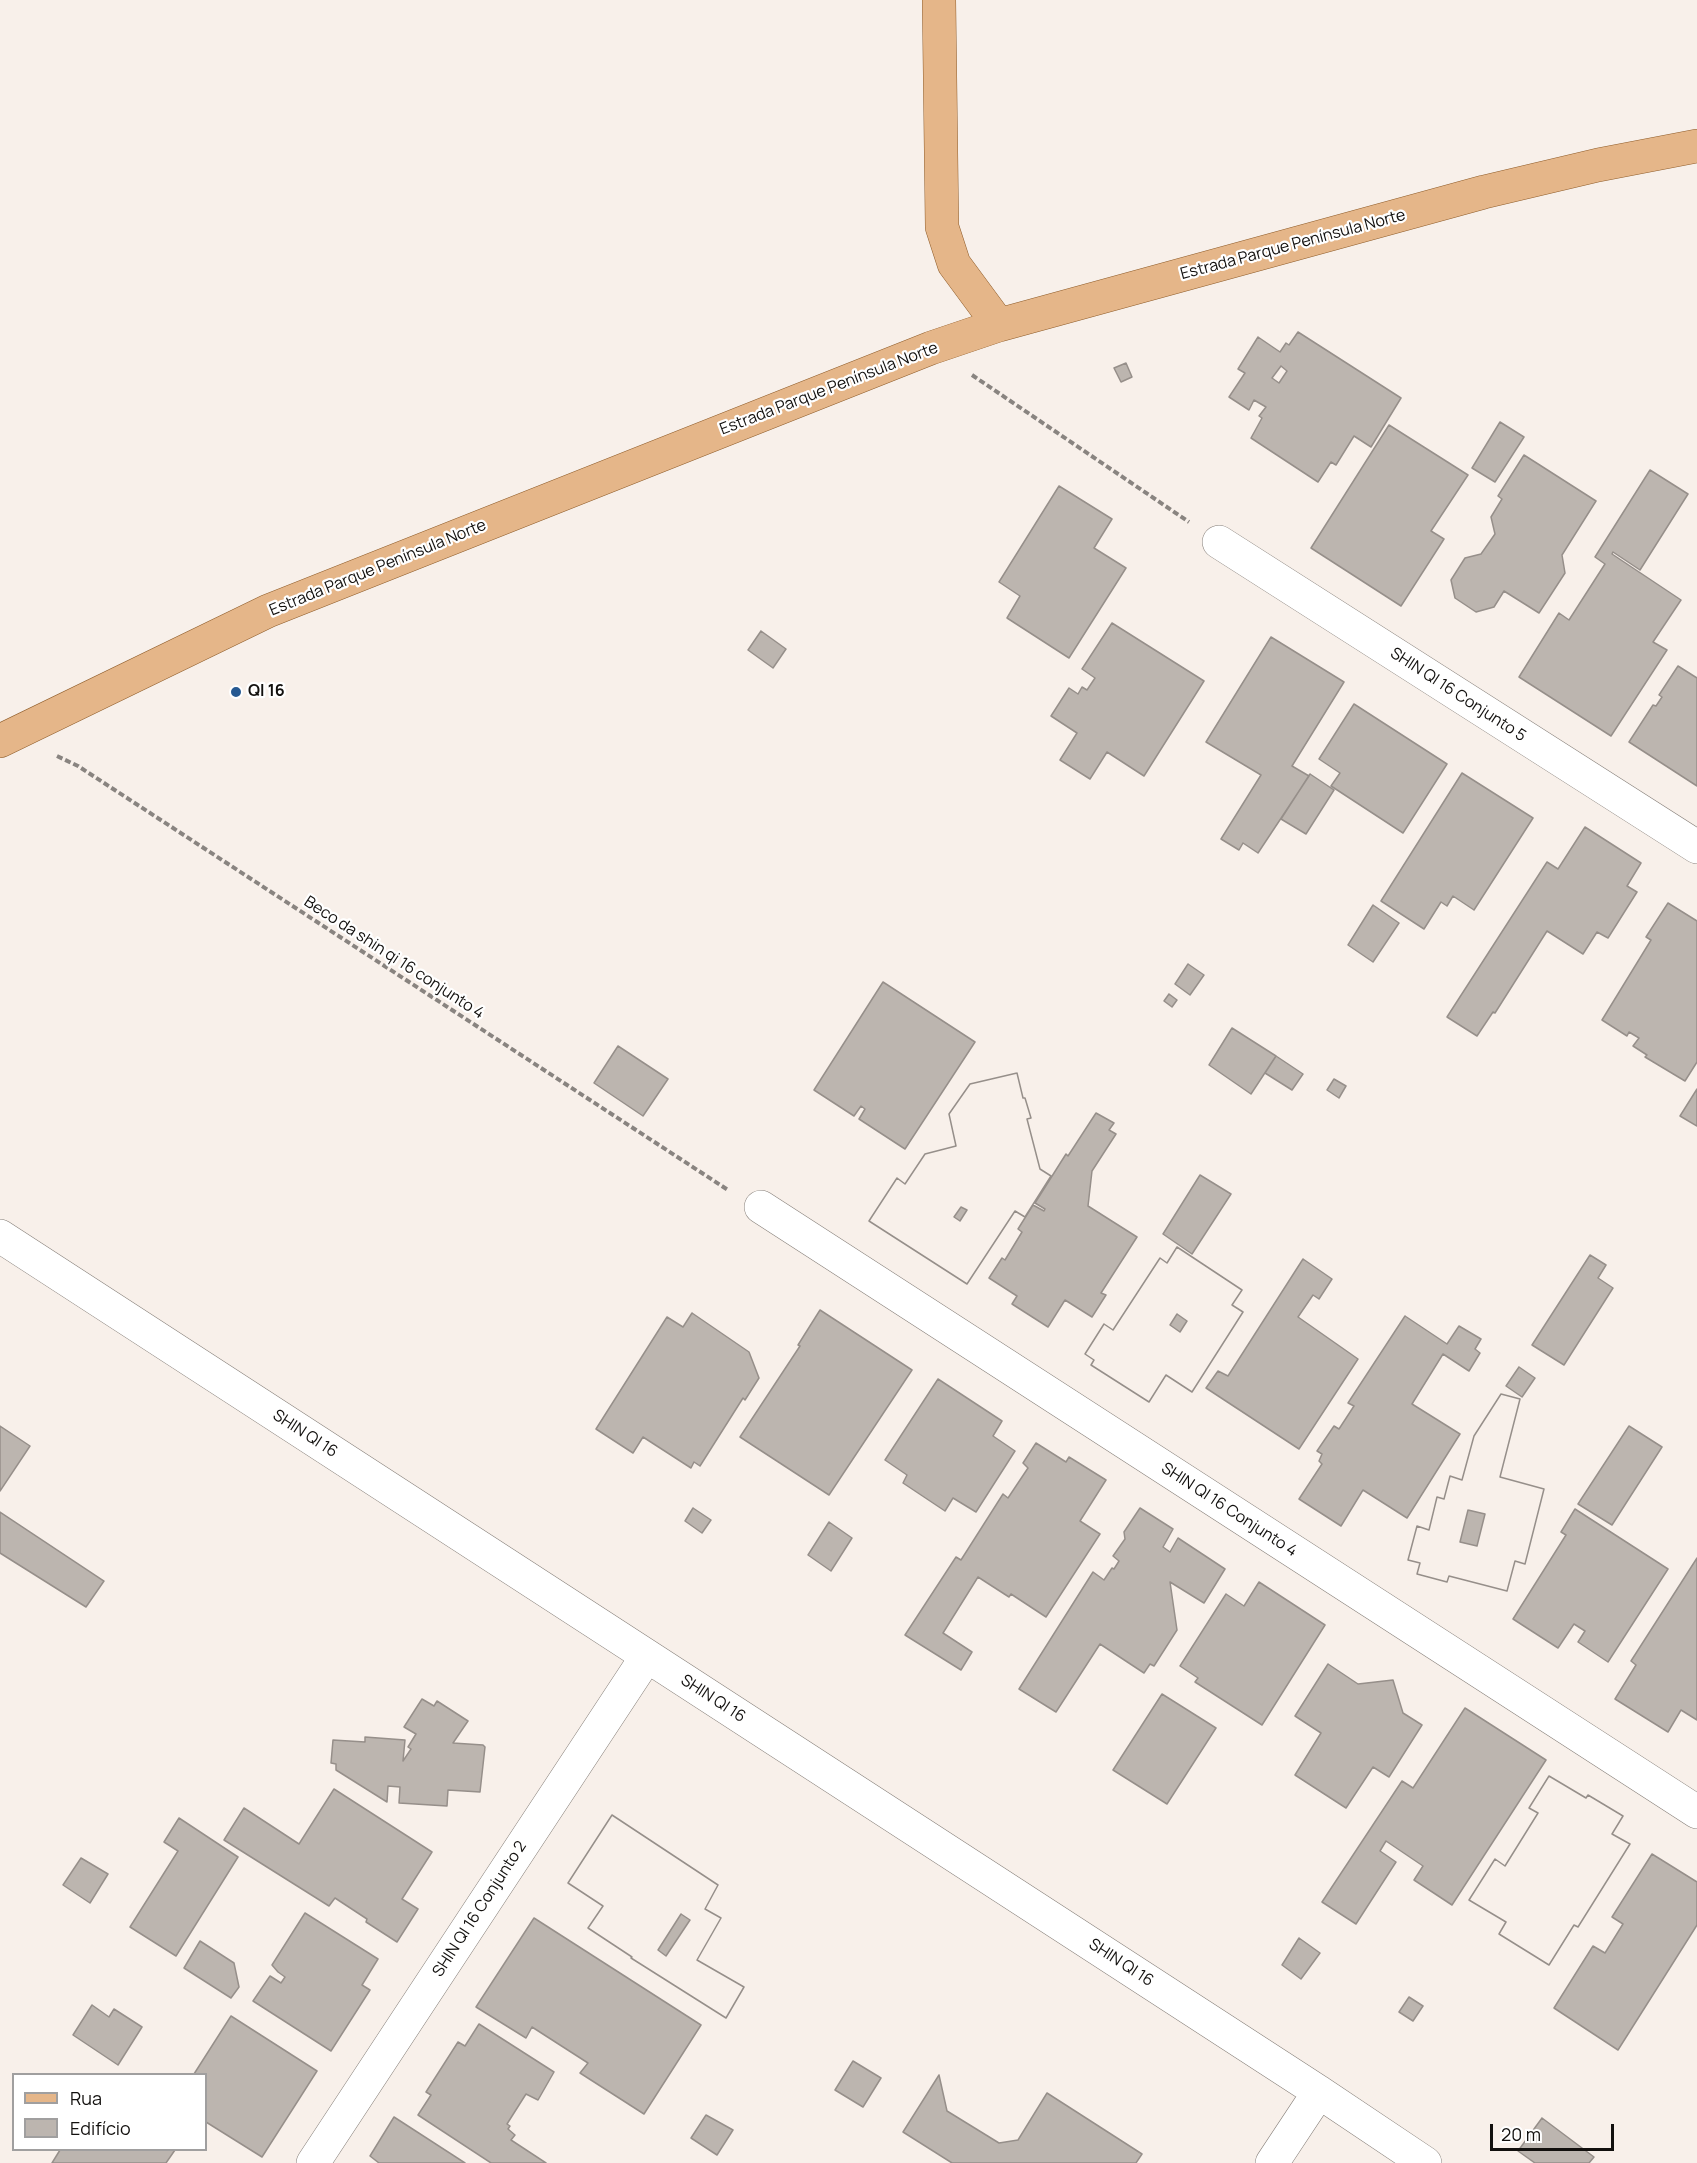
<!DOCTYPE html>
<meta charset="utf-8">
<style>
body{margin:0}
#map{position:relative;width:1697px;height:2163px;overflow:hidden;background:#f8f0ea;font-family:Manrope,sans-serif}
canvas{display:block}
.legend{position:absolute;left:12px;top:2073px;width:195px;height:78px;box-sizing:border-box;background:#fff;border:2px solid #a09f9f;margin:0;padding:8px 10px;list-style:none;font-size:18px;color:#12100e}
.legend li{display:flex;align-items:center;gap:12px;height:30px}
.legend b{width:30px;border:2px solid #a09f9f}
.scale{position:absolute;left:1490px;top:2124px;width:124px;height:27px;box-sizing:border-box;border:3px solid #12100e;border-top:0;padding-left:8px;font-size:18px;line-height:21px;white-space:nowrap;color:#12100e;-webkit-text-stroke:4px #fff;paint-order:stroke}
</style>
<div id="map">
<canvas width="1697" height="2163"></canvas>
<ul class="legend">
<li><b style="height:8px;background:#e5b689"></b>Rua</li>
<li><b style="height:16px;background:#bcb5af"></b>Edifício</li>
</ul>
<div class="scale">20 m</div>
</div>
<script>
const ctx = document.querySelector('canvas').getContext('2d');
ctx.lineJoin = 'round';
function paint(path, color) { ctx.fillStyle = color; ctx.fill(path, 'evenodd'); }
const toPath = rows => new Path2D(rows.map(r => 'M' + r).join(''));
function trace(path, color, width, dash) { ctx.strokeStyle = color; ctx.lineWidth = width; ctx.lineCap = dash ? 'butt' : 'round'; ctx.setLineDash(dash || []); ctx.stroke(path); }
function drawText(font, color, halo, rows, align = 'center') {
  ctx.font = font + ' Manrope,sans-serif'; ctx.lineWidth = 4.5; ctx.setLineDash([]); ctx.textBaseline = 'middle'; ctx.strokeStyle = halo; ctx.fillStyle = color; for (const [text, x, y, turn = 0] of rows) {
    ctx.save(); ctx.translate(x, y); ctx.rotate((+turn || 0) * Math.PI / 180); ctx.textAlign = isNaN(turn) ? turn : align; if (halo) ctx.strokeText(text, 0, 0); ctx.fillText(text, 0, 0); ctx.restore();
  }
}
const building = toPath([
 [1298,332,1401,398,1371,447,1354,436,1336,465,1331,462,1318,482,1251,438,1262,418,1259,416,1266,407,1254,400,1249,410,1229,397,1245,373,1238,369,1258,337,1280,352,1286,343,1289,345,1298,332],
 [1281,366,1287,371,1279,383,1272,378,1281,366],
 [1126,363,1132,377,1121,382,1114,368,1126,363],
 [1500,422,1524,437,1495,482,1472,468,1500,422],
 [1389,425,1468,475,1431,531,1444,539,1401,606,1311,548,1389,425],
 [1524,455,1596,501,1562,555,1565,573,1539,613,1504,591,1494,607,1476,612,1455,598,1451,580,1465,558,1481,554,1495,534,1491,517,1502,499,1498,496,1524,455],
 [1650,470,1688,494,1640,570,1613,552,1612,554,1681,600,1653,642,1667,650,1611,736,1519,677,1559,613,1569,620,1605,564,1595,557,1650,470],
 [1059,486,1112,519,1094,548,1126,568,1069,658,1007,618,1020,596,999,582,1059,486],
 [1112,623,1204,681,1144,776,1107,752,1090,779,1060,760,1077,733,1051,716,1069,688,1078,694,1082,687,1087,690,1095,678,1082,669,1112,623],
 [761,631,786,649,773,668,748,650,761,631],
 [1271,637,1344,682,1292,766,1309,776,1258,853,1243,843,1239,850,1221,839,1261,775,1206,742,1271,637],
 [1678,666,1697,678,1697,786,1629,742,1653,705,1656,706,1662,697,1659,695,1678,666],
 [1354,704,1447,764,1403,833,1331,786,1340,773,1319,759,1354,704],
 [1462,773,1533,818,1474,910,1453,896,1447,906,1441,902,1424,929,1381,901,1462,773],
 [1310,774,1334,790,1306,834,1281,819,1310,774],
 [1585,827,1641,863,1627,886,1637,892,1608,938,1597,932,1583,954,1547,931,1495,1013,1493,1012,1477,1036,1447,1017,1547,862,1558,869,1585,827],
 [1668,903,1697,921,1697,1062,1685,1081,1645,1057,1647,1055,1633,1046,1639,1038,1629,1032,1627,1036,1602,1020,1651,940,1646,937,1668,903],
 [1373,905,1399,923,1373,962,1348,945,1373,905],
 [1188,964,1204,975,1190,995,1175,984,1188,964],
 [883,982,975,1042,905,1149,859,1119,865,1109,861,1106,854,1116,814,1090,883,982],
 [1169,994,1177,1000,1172,1007,1164,1001,1169,994],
 [1232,1028,1276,1056,1251,1094,1209,1065,1232,1028],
 [618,1046,668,1079,643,1116,594,1083,618,1046],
 [1276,1056,1303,1074,1292,1090,1265,1073,1276,1056],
 [1017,1073,1023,1098,1025,1098,1031,1118,1027,1119,1040,1169,1051,1176,1025,1217,1015,1211,967,1284,869,1221,897,1178,905,1184,925,1154,956,1146,949,1114,970,1084,1017,1073],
 [961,1207,967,1210,960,1221,954,1217,961,1207],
 [1017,1073,1023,1098,1025,1098,1031,1118,1027,1119,1040,1169,1051,1176,1025,1217,1015,1211,967,1284,869,1221,897,1178,905,1184,925,1154,956,1146,949,1114,970,1084,1017,1073],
 [1334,1079,1346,1086,1339,1098,1327,1090,1334,1079],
 [1697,1089,1697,1126,1680,1116,1697,1089],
 [1096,1113,1114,1123,1109,1130,1116,1134,1092,1171,1088,1206,1137,1237,1101,1293,1106,1295,1092,1317,1065,1300,1048,1327,1012,1304,1017,1296,989,1278,1002,1258,1005,1260,1022,1232,1018,1229,1033,1205,1044,1211,1045,1209,1035,1203,1066,1154,1068,1156,1096,1113],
 [1200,1175,1231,1194,1192,1254,1163,1234,1200,1175],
 [1177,1247,1242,1290,1232,1305,1243,1312,1192,1392,1166,1375,1149,1402,1091,1365,1094,1360,1085,1354,1104,1324,1113,1330,1160,1258,1167,1263,1177,1247],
 [1177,1314,1187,1321,1180,1332,1170,1325,1177,1314],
 [1177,1247,1242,1290,1232,1305,1243,1312,1192,1392,1166,1375,1149,1402,1091,1365,1094,1360,1085,1354,1104,1324,1113,1330,1160,1258,1167,1263,1177,1247],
 [1590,1255,1606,1265,1598,1278,1613,1288,1564,1365,1532,1345,1590,1255],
 [1303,1259,1332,1279,1319,1299,1313,1295,1298,1317,1358,1359,1299,1449,1206,1388,1218,1371,1228,1376,1303,1259],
 [820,1310,912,1370,829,1495,740,1437,800,1346,798,1345,820,1310],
 [692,1313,749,1352,759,1378,745,1400,743,1398,700,1466,694,1462,691,1468,643,1437,633,1453,596,1429,667,1317,683,1327,692,1313],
 [1405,1316,1447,1344,1459,1326,1481,1339,1475,1349,1480,1353,1469,1371,1443,1354,1412,1404,1460,1434,1407,1518,1363,1490,1341,1526,1299,1499,1322,1464,1319,1461,1322,1454,1317,1451,1334,1426,1339,1429,1354,1406,1348,1403,1405,1316],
 [1519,1367,1535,1378,1522,1397,1506,1386,1519,1367],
 [938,1379,1002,1421,993,1436,1015,1451,976,1512,953,1498,945,1511,903,1483,907,1475,885,1460,938,1379],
 [1501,1394,1520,1399,1500,1477,1544,1489,1525,1564,1515,1561,1507,1591,1449,1576,1447,1582,1417,1574,1420,1563,1408,1560,1417,1526,1429,1530,1437,1497,1444,1499,1450,1476,1462,1480,1474,1436,1501,1394],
 [1468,1510,1485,1514,1477,1546,1460,1542,1468,1510],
 [1501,1394,1520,1399,1500,1477,1544,1489,1525,1564,1515,1561,1507,1591,1449,1576,1447,1582,1417,1574,1420,1563,1408,1560,1417,1526,1429,1530,1437,1497,1444,1499,1450,1476,1462,1480,1474,1436,1501,1394],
 [0,1426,30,1446,0,1491,0,1426],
 [1629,1426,1662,1447,1612,1525,1578,1504,1629,1426],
 [1036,1443,1066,1462,1069,1457,1106,1480,1080,1521,1100,1534,1046,1617,1011,1594,1009,1597,978,1577,943,1633,972,1652,961,1670,905,1635,956,1557,961,1560,1003,1494,1008,1498,1028,1468,1023,1463,1036,1443],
 [693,1508,711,1520,702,1533,685,1521,693,1508],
 [1140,1508,1173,1529,1163,1547,1170,1552,1178,1538,1225,1569,1204,1603,1170,1582,1177,1630,1154,1666,1150,1664,1144,1673,1100,1644,1056,1712,1019,1689,1093,1572,1104,1580,1112,1568,1114,1569,1119,1561,1113,1556,1125,1539,1124,1532,1140,1508],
 [1575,1509,1668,1569,1608,1662,1578,1642,1585,1631,1574,1624,1558,1648,1513,1619,1566,1535,1561,1532,1575,1509],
 [0,1512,104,1581,86,1607,0,1553,0,1512],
 [829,1522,852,1538,831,1571,808,1555,829,1522],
 [1697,1558,1697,1720,1681,1710,1668,1732,1615,1699,1636,1665,1631,1661,1697,1558],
 [1259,1582,1325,1625,1262,1725,1195,1682,1198,1678,1180,1666,1226,1594,1244,1606,1259,1582],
 [1328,1664,1358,1684,1393,1680,1403,1713,1422,1725,1389,1777,1373,1767,1346,1808,1295,1775,1321,1733,1295,1716,1328,1664],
 [1162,1694,1216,1728,1167,1804,1113,1770,1162,1694],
 [422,1699,434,1706,437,1701,468,1721,453,1743,483,1745,485,1747,480,1792,448,1790,447,1806,399,1803,400,1787,388,1786,387,1802,336,1770,336,1764,331,1763,333,1740,365,1742,365,1737,405,1740,403,1761,411,1749,408,1747,416,1734,404,1727,422,1699],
 [1465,1708,1546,1760,1452,1905,1414,1880,1423,1866,1386,1841,1380,1851,1396,1862,1356,1924,1322,1902,1402,1781,1413,1788,1465,1708],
 [1549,1776,1586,1798,1588,1795,1623,1816,1612,1834,1630,1844,1578,1927,1574,1925,1549,1965,1499,1934,1506,1922,1469,1900,1495,1859,1505,1866,1538,1813,1529,1808,1549,1776],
 [1549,1776,1586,1798,1588,1795,1623,1816,1612,1834,1630,1844,1578,1927,1574,1925,1549,1965,1499,1934,1506,1922,1469,1900,1495,1859,1505,1866,1538,1813,1529,1808,1549,1776],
 [334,1789,432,1852,402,1899,418,1909,397,1942,366,1922,367,1919,335,1898,329,1906,224,1840,244,1808,299,1844,334,1789],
 [612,1815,718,1885,705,1909,721,1918,697,1960,744,1987,726,2018,631,1958,632,1957,588,1928,603,1906,568,1883,612,1815],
 [681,1914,690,1920,666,1956,658,1950,681,1914],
 [612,1815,718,1885,705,1909,721,1918,697,1960,744,1987,726,2018,631,1958,632,1957,588,1928,603,1906,568,1883,612,1815],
 [179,1818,238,1857,176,1956,130,1927,178,1851,164,1842,179,1818],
 [1652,1854,1697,1882,1697,1925,1618,2050,1554,2008,1593,1946,1605,1953,1623,1924,1612,1917,1652,1854],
 [81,1858,108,1874,90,1903,63,1885,81,1858],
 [305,1913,378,1959,362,1985,370,1990,331,2051,253,2001,270,1976,281,1983,285,1977,278,1972,272,1965,305,1913],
 [534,1918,701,2025,644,2114,580,2073,588,2063,532,2027,526,2038,476,2007,534,1918],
 [1299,1938,1320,1953,1301,1979,1282,1965,1299,1938],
 [200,1941,234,1963,239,1987,231,1998,184,1968,200,1941],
 [1409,1997,1423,2006,1413,2021,1399,2012,1409,1997],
 [92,2005,109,2017,114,2009,142,2027,118,2065,73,2035,92,2005],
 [231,2016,317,2071,262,2157,206,2122,206,2074,194,2074,231,2016],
 [479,2024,554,2072,538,2100,526,2094,507,2124,510,2126,508,2129,515,2135,511,2140,546,2163,491,2163,418,2115,431,2095,426,2092,458,2042,465,2046,479,2024],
 [853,2061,881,2078,863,2107,835,2090,853,2061],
 [939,2075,947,2111,999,2143,1018,2140,1047,2093,1142,2154,1136,2163,952,2163,903,2132,939,2075],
 [706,2115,733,2130,717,2155,691,2138,706,2115],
 [394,2117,465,2163,379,2163,370,2156,394,2117],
 [1542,2118,1594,2157,1589,2163,1535,2163,1518,2151,1542,2118],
 [60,2150,175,2150,166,2163,52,2163,60,2150]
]);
paint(building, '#bcb5af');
trace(building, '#968f8a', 1.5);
const minor = toPath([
 [1219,542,1697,847],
 [761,1207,1697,1812],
 [0,1236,1319,2092,1425,2163],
 [313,2163,647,1656],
 [1272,2163,1319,2092]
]);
const major = toPath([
 [939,0,942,227,954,264,999,325],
 [0,741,268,611,931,348,999,325,1484,192,1598,165,1697,146]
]);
trace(minor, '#867f79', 34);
trace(major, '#8f5d2b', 34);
trace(toPath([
 [972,375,1189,522],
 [57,756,78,766,728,1190]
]), '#898480', 4, [6, 3]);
trace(minor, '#fff', 33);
trace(major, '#e5b689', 33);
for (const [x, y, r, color] of [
 [236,692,6,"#265992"]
]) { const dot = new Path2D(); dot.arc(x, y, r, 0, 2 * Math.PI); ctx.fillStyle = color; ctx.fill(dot); trace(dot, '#fff', 2); }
drawText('16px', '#12100e', '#fff', [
 ["Estrada Parque Península Norte",1293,245,-15],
 ["Estrada Parque Península Norte",829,389,-21],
 ["Estrada Parque Península Norte",378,568,-22],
 ["SHIN QI 16 Conjunto 5",1458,695,33],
 ["Beco da shin qi 16 conjunto 4",394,958,33],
 ["SHIN QI 16",305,1434,33],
 ["SHIN QI 16 Conjunto 4",1229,1510,33],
 ["SHIN QI 16",713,1699,33],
 ["SHIN QI 16 Conjunto 2",480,1909,-57],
 ["SHIN QI 16",1121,1963,33]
]);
drawText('bold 16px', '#12100e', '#fff', [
 ["QI 16",248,692]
], 'left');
</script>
